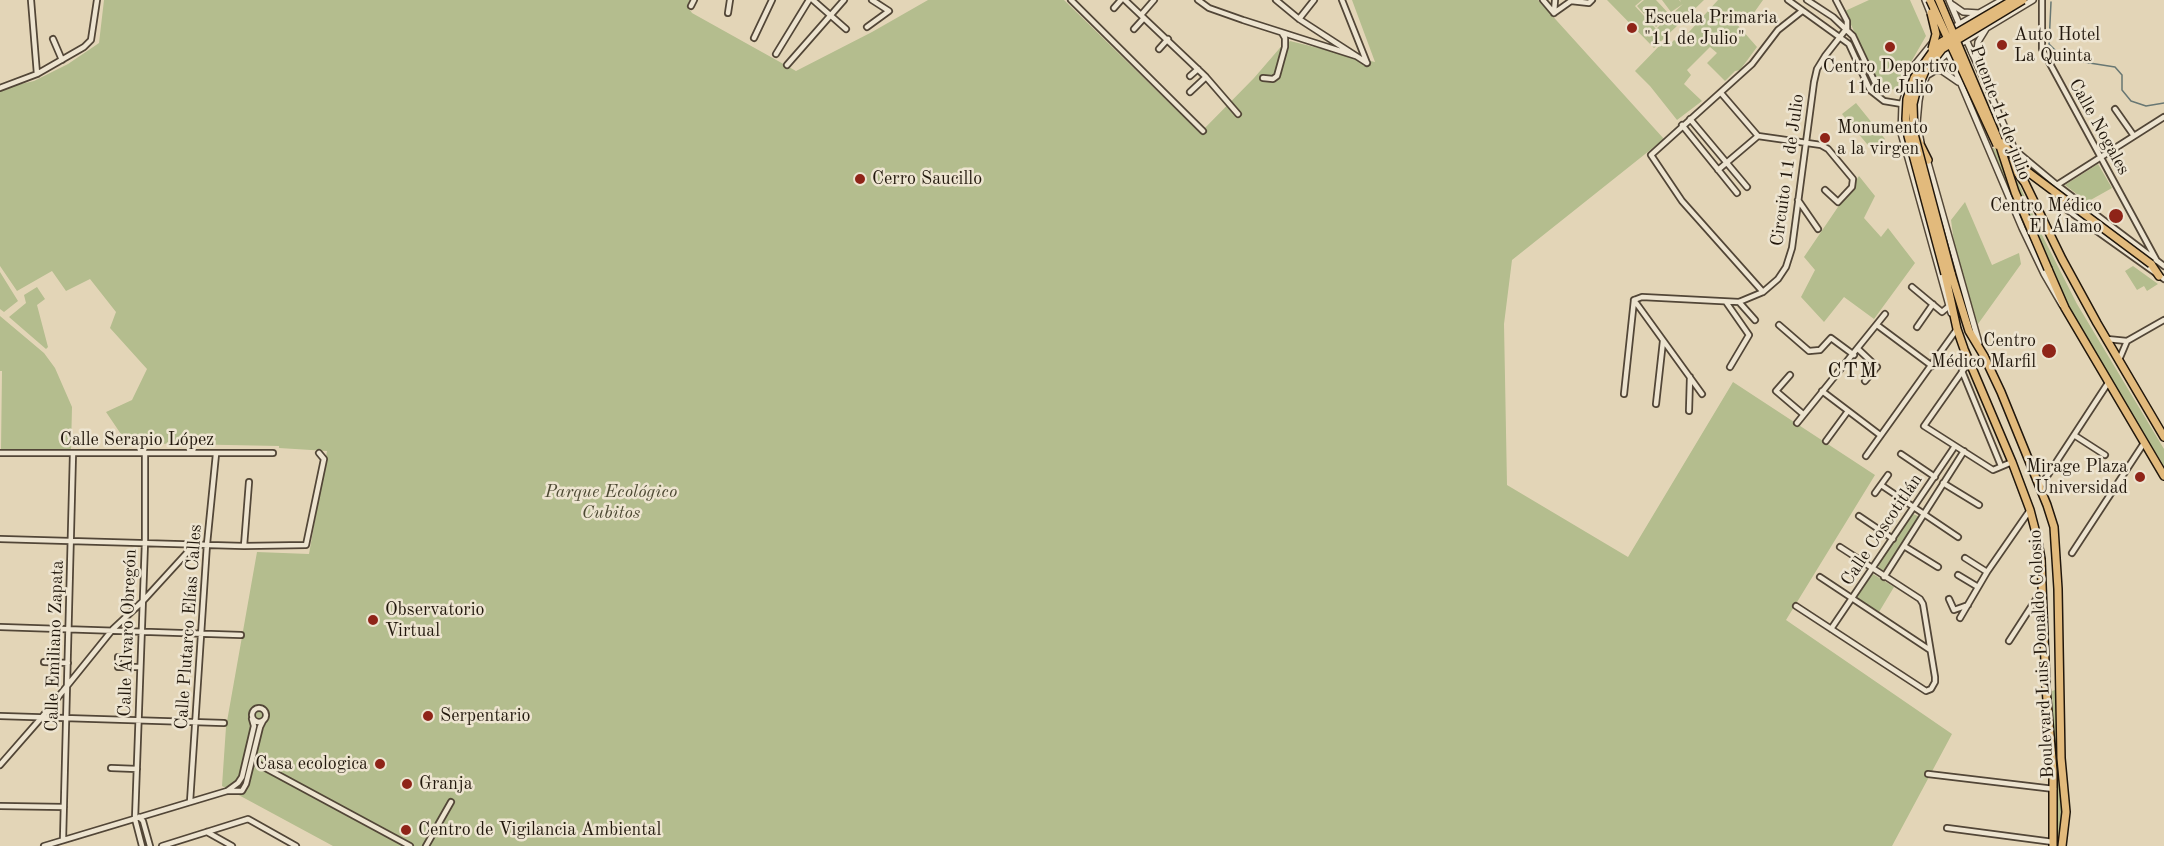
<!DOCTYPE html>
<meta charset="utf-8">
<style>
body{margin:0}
canvas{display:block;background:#e3d5b7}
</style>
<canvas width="2164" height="846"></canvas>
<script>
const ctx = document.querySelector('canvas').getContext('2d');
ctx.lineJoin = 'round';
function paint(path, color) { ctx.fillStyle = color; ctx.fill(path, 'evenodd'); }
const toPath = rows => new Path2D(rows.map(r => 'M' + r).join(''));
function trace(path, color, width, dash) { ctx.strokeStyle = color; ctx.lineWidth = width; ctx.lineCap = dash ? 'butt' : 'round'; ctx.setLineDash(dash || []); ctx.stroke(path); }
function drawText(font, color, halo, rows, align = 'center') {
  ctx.font = font + ' "Old Standard TT",serif'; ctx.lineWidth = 5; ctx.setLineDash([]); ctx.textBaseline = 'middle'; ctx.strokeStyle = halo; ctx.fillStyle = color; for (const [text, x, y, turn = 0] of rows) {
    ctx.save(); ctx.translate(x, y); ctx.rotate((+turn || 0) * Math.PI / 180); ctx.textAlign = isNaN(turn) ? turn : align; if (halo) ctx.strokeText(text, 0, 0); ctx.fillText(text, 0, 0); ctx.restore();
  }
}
paint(toPath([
 [104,0,689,0,688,7,692,13,796,71,872,32,928,0,1064,0,1200,133,1254,78,1285,42,1286,45,1290,41,1375,62,1352,0,1538,0,1664,139,1512,260,1504,324,1507,485,1628,557,1733,382,1875,475,1786,620,1952,734,1892,846,333,846,222,786,226,727,257,552,309,554,327,451,279,448,279,446,127,443,106,412,132,400,147,369,110,328,116,312,90,279,66,291,52,271,17,291,0,266,0,89,34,81,68,64,99,43],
 [1607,0,1642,0,1635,6,1656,29,1683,4,1671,12,1662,0,1679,0,1681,2,1680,0,1704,0,1654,48],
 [1644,0,1656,0,1670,15,1656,27,1637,6],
 [1718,0,1763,0,1748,21,1742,14,1735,22,1757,47,1740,70,1735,71,1725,81,1707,63,1717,53,1710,47,1687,70,1691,75,1684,84,1702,101,1677,120,1650,86,1635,71,1664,41,1669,46,1674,40,1679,43],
 [1869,0,1910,0,1926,36,1907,69,1901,89,1880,90,1845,11],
 [1856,103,1885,139,1872,150,1842,114],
 [1992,148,1994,148,2019,184,2042,235,2077,304,2164,449,2164,466,2081,331,2061,292,2020,201,2015,204],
 [2098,164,2112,188,2087,202,2065,185],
 [1859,176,1875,196,1864,218,1881,237,1888,228,1915,263,1874,319,1844,297,1824,322,1801,297,1815,270,1804,257],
 [1965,202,1992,265,2019,253,2021,264,1978,324,1956,258,1951,220],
 [2133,266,2158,284,2147,291,2144,286,2137,290,2125,271],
 [0,272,18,301,4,312,0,309],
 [37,287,45,299,37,305,48,347,46,349,9,317,26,303,24,295],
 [0,316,44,353,55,368,72,407,71,449,69,451,1,451,2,371,0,371],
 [1913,514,1918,516,1918,518,1885,571,1880,569,1878,565],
 [1873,574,1894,587,1879,612,1855,599],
 [2055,690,2057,741,2062,787,2061,846,2056,846,2057,810,2052,691]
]), '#b4bd8e');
trace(toPath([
 [2051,2,2049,44,2064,59,2115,67,2122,75,2122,90,2131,101,2146,106,2164,103]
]), '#687773', 1.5);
const minor = toPath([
 [31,0,37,74],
 [813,0,846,29],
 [1071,0,1203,131],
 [1125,0,1206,77,1238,114],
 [1198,0,1209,8,1243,20,1356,56],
 [1276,0,1299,19,1367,63],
 [1342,0,1367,63],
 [1543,0,1554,13],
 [1788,0,1849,44,1870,90,1884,101,1902,104],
 [1807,0,1833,17,1853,36,1877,87,1878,95],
 [1836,0,1847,21,1847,28],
 [2042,0,2042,49,2157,261],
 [691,6,694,0],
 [1114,8,1121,0],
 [728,13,730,0],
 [1554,13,1571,1,1589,3,1592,0],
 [1554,13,1555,0],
 [1141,15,1154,0],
 [1299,19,1314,0],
 [867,27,889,11,872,0],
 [1134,29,1144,18],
 [754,38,772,0],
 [53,39,62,60],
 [1159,49,1168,39],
 [776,54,809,0],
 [787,65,844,0],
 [1190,76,1198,69],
 [1263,78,1273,79,1277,76,1285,47,1285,38,1282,33],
 [0,88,37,74,84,47,91,40,97,0],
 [1190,92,1206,77],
 [1721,93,1758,136,1821,145,1828,149,1853,179,1852,187,1838,202,1825,190],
 [2115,109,2134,136],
 [2164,117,2057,185,2057,191,2058,201,2063,207,2164,279],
 [1690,119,1747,187],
 [1682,125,1737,193],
 [2015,150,2057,185,2164,266],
 [1718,170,1758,136],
 [1798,200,1818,229],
 [1912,287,1942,312,1948,307],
 [1763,292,1682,201,1651,155,1752,64,1778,30,1802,11],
 [1634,300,1642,297,1739,302,1763,292,1778,279,1786,267,1792,248,1814,82,1817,69,1825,56,1847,28],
 [1634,300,1702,394],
 [1726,302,1749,335,1730,367],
 [1739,302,1755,320],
 [1779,325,1809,351,1820,350,1831,338,1854,355],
 [1877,325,1932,366],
 [1917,327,1933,304],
 [2107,339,2127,341,2164,320],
 [1858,349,1877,367,1865,381],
 [2119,360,2127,341],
 [1969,362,1924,426,1993,470,2012,462],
 [1962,371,2001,466],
 [1790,375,1776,391,1803,414],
 [1822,391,1880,435],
 [1624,394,1634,300],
 [1656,404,1663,341],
 [1689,411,1690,377],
 [1797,423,1885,314],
 [2074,435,2105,455],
 [1826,441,1848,411],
 [0,453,273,453],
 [1901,454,1935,477],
 [1866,456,1957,329],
 [1943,483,1979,505],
 [1881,485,1958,537],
 [2040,487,2108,383],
 [1875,493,1888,475],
 [1859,516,1893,539],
 [0,539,244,546,306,545,324,459,319,453],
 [244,546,249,482],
 [1904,546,1938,567],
 [2072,553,2144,443],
 [1965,558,1987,572],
 [1958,575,1978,587],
 [1820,577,1930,650],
 [1884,577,1964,451],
 [1949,599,1954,610,1968,605],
 [1796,606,1926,691,1931,689,1935,682,1935,677,1923,604,1920,599,1840,547],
 [1960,618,1987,572,2030,510],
 [0,627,241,635],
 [1831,629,1955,446],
 [2009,641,2042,590],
 [118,657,118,667,140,667],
 [44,662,68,663],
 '252 715a7 7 0 1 1 14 0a7 7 0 1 1-14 0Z',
 [0,716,224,723],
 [258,764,410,846],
 [0,765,42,717,113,629,142,602,195,544],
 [111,768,137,769],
 [1928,774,2054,789],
 [227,791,238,783,242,777,254,726,252,719],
 [190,802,207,544,216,454],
 [0,806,64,807],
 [139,817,143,821,150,846],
 [1947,828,2053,842],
 [207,832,232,846],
 [63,840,73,453],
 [44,846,227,791,242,791,246,784,260,727,263,721],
 [142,846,135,819,145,542,145,454],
 [162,846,248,819,296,846],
 [426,846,451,802]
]);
const tertiary = toPath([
 [1925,0,1931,15],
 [1949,0,1960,26],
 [1953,5,1963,12,1980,13],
 [1965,37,2015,150,2025,181],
 [1947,51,2022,228,2044,274,2062,305],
 [1976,58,1978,42,1986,29],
 [1928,75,1936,70,1942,71,1958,82],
 [1921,142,1917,123,1919,101,1921,90,1930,68,1955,47,2033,0],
 [1927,159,1979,343],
 [1951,313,1901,133,1902,104,1912,68,1933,42,1940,35,2002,0]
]);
const primary = toPath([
 [1917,138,1928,160],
 [2003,154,2025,183,2062,259,2097,323,2164,437],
 [2151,264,2159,276],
 [2048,269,2065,308,2164,476],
 [1951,273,1969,331,1984,356,2001,392,2047,505,2054,527,2058,589,2061,758,2066,812,2062,846],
 [1945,274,1957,329,1964,349,2012,462,2030,510,2037,537,2041,559,2046,688,2053,771,2053,846]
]);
trace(minor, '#524637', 8);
trace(tertiary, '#524637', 8);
trace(primary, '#21170c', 10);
trace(minor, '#ede4d0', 4.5);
trace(tertiary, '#ede4d0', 5);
trace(primary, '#e2ba7c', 7);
const primaryBridge = toPath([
 [1930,0,1997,145],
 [1939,0,1997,137,2015,192,2048,269],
 [1931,13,1936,34,1932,49],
 [2002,143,2028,172,2151,264],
 [1951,273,1914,134,1913,104,1916,92,1925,71,1942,49,2023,0],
 [1945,274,1908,136,1906,119,1907,99,1914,78,1938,44,2013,0]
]);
trace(primaryBridge, '#21170c', 10, []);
trace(primaryBridge, '#e2ba7c', 7);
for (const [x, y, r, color] of [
 [1632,28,6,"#8f2418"],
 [2002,45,6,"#8f2418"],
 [1890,47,6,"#8f2418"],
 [1825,138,6,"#8f2418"],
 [860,179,6,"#8f2418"],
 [2116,216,8,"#8f2418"],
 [2049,351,8,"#8f2418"],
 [2140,477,6,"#8f2418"],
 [373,620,6,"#8f2418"],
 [428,716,6,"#8f2418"],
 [380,764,6,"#8f2418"],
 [407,784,6,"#8f2418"],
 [406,830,6,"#8f2418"]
]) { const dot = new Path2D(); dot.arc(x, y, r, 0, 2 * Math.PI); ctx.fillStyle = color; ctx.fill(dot); trace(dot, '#ede4d0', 2); }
drawText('18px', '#21170c', '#ede4d0', [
 ["Escuela Primaria",1644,18],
 ["\"11 de Julio\"",1644,39],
 ["Auto Hotel",2014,35],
 ["La Quinta",2014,56],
 ["Centro Deportivo",1890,67,"center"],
 ["11 de Julio",1890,88,"center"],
 ["Monumento",1837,128],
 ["a la virgen",1837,149],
 ["Cerro Saucillo",872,179],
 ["Centro Médico",2102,206,"right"],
 ["El Álamo",2102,227,"right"],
 ["Centro",2036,341,"right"],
 ["Médico Marfil",2036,362,"right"],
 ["Mirage Plaza",2128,467,"right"],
 ["Universidad",2128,488,"right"],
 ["Observatorio",385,610],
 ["Virtual",385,631],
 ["Serpentario",440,716],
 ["Casa ecologica",368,764,"right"],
 ["Granja",419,784],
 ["Centro de Vigilancia Ambiental",418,830]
], 'left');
drawText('18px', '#21170c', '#ede4d0', [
 ["Puente 11 de julio",2000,113,69],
 ["Calle Nogales",2099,127,61],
 ["Circuito 11 de Julio",1788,170,-82],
 ["Calle Serapio López",137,440],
 ["Calle Coscotitlán",1882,530,-56],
 ["Calle Plutarco Elías Calles",189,627,-86],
 ["Calle Álvaro Obregón",128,633,-88],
 ["Calle Emiliano Zapata",55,646,-88],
 ["Boulevard Luis Donaldo Colosio",2042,654,-93]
]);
drawText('italic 18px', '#4d4933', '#ede4d0', [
 ["Parque Ecológico",611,492],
 ["Cubitos",611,513]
]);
ctx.letterSpacing = '1.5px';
drawText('21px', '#21170c', '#ede4d0', [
 ["CTM",1853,371]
]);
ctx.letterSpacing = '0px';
</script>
